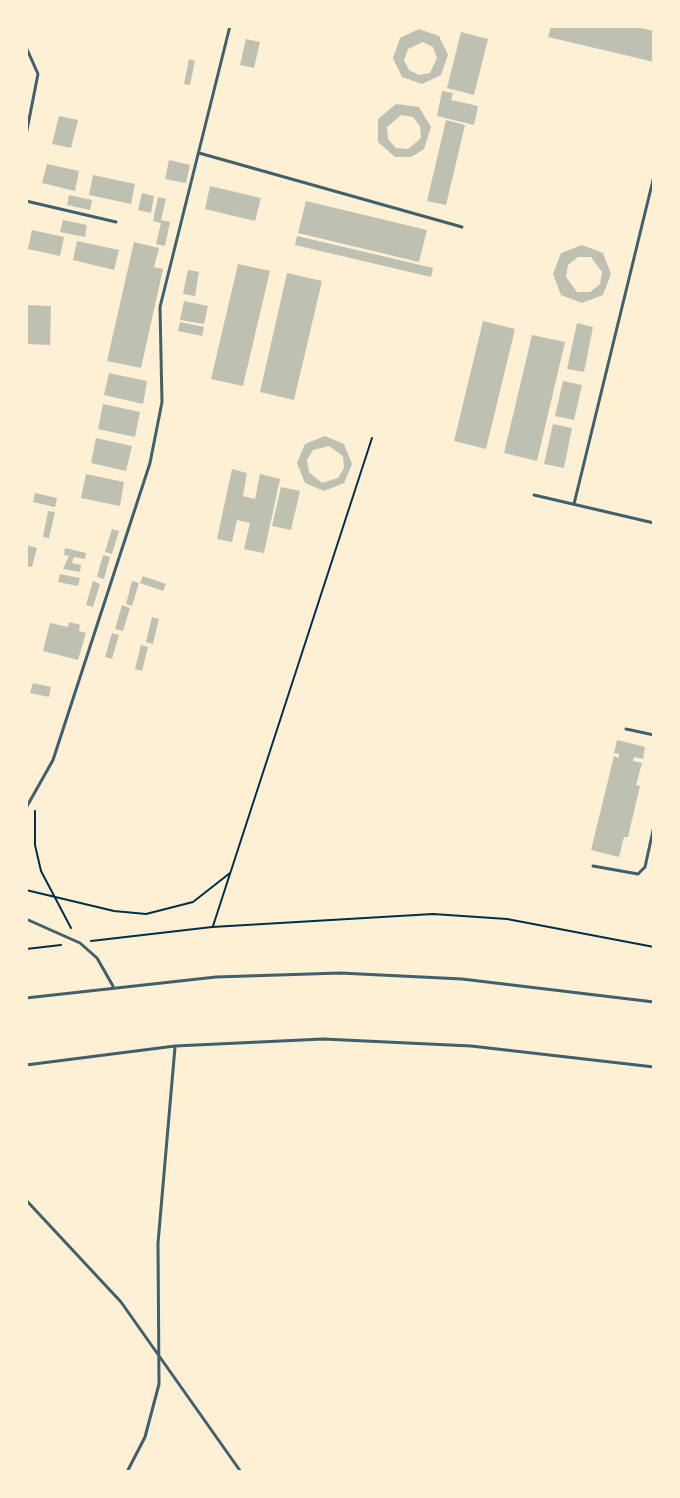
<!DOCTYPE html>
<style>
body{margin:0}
#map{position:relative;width:680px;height:1498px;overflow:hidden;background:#fdf0d5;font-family:Arial,sans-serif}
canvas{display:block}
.frame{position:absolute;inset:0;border:28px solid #fdf0d5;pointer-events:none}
</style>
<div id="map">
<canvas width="680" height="1498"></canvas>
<div class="frame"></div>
</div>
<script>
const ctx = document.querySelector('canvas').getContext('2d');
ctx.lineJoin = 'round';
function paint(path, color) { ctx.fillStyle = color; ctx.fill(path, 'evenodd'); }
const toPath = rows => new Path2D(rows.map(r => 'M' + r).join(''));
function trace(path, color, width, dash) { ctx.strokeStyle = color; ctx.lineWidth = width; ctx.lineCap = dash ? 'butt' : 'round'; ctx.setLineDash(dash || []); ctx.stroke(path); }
paint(toPath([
 [551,26,632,26,654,31,654,62,548,37],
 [419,29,439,36,448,55,441,75,422,84,402,77,393,58,400,38],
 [423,42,433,47,437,58,430,73,419,75,409,70,404,60,408,49],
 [461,32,488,39,474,95,447,88],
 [246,39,260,42,254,68,240,65],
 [189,59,195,61,190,85,184,84],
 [442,91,453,93,451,100,478,106,474,125,437,116],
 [396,104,419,107,431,127,424,149,411,157,395,157,378,142,378,119],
 [401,115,413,117,420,126,421,138,408,149,396,148,388,139,387,127],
 [59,116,78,120,71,148,52,144],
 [446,120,465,125,446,205,427,201],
 [169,160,190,165,186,183,165,179],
 [47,164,79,171,75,191,42,183],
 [93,175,135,184,131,204,89,195],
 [210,186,261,198,255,221,205,209],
 [142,193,154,196,151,213,138,210],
 [69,195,92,200,90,210,67,205],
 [158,197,166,199,161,220,170,222,165,246,156,244,161,223,153,221],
 [306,201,427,230,419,262,298,233],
 [63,220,87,225,85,237,60,232],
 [32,230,64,237,60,256,28,249],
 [297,236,433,268,431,277,295,245],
 [77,241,119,250,114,270,73,260],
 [134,242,159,248,154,267,163,269,141,368,107,361],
 [582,245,603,253,611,274,603,295,582,303,561,295,553,274,561,253],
 [578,257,591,257,602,272,600,284,590,292,577,292,566,277,568,265],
 [238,264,270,271,243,386,211,379],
 [188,270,199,272,195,296,183,294],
 [287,273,322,281,294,400,260,392],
 [184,301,208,306,204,324,180,320],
 [26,305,51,306,50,345,26,344],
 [483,321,515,329,486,449,454,441],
 [180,322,204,327,202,336,178,331],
 [577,323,593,327,584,372,567,369],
 [532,335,565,342,537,461,504,453],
 [109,373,147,381,143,404,104,395],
 [563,381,582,385,574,420,555,416],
 [103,404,140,412,135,437,98,429],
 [553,424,572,428,564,468,544,464],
 [325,436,344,444,352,464,344,483,324,491,305,483,297,463,305,444],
 [329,446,343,456,344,468,338,478,322,483,309,472,307,460,313,450],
 [96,438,132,446,126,471,91,463],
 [232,469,247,473,243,496,255,499,260,474,280,479,264,553,244,549,250,523,237,520,232,542,217,539],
 [86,474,124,482,120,506,81,498],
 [281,487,300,491,291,530,272,526],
 [35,493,57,498,55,507,33,502],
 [48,511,55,512,49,538,43,537],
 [112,529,119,531,112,554,105,552],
 [26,545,37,548,32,567,26,566],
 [65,548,86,553,85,559,74,557,72,563,81,565,80,572,63,569,69,556,64,555],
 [103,555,110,557,104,579,97,577],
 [60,574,80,578,78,586,58,582],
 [143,576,166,584,163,591,140,583],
 [93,581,100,584,93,607,86,605],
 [132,581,139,583,132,606,126,604],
 [122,605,130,608,123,631,115,629],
 [152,617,159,619,153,644,146,642],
 [69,622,80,625,79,631,86,633,78,660,43,651,50,623,68,627],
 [112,633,119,635,112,659,105,657],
 [141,645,148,647,142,671,135,669],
 [33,683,51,687,49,697,30,693],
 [617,740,645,747,643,759,634,757,633,761,642,763,636,785,640,786,628,837,624,837,619,857,591,850,614,756,619,758,619,754,614,753]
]), '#bec0b2');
trace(toPath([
 [35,811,35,845,41,871,71,928],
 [26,890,114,911,146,914,193,902,230,873],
 [213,926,372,438],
 [91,941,212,927,433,914,507,919,654,947],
 [26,949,61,945]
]), '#003049', 2);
trace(toPath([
 [26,47,38,74,26,135],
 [199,153,462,227],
 [26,201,116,222],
 [534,495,654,523],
 [574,504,654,176],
 [626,729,654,735],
 [26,808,53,760,150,463,162,402,160,307,230,26],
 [593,866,638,874,645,867,654,826],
 [26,919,80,943,97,958,113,986],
 [26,998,216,977,340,973,462,979,654,1002],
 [26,1065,175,1046,323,1039,471,1046,654,1067],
 [26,1200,121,1302,241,1472],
 [127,1472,145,1437,159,1384,158,1243,175,1047]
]), '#3f606c', 3);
</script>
